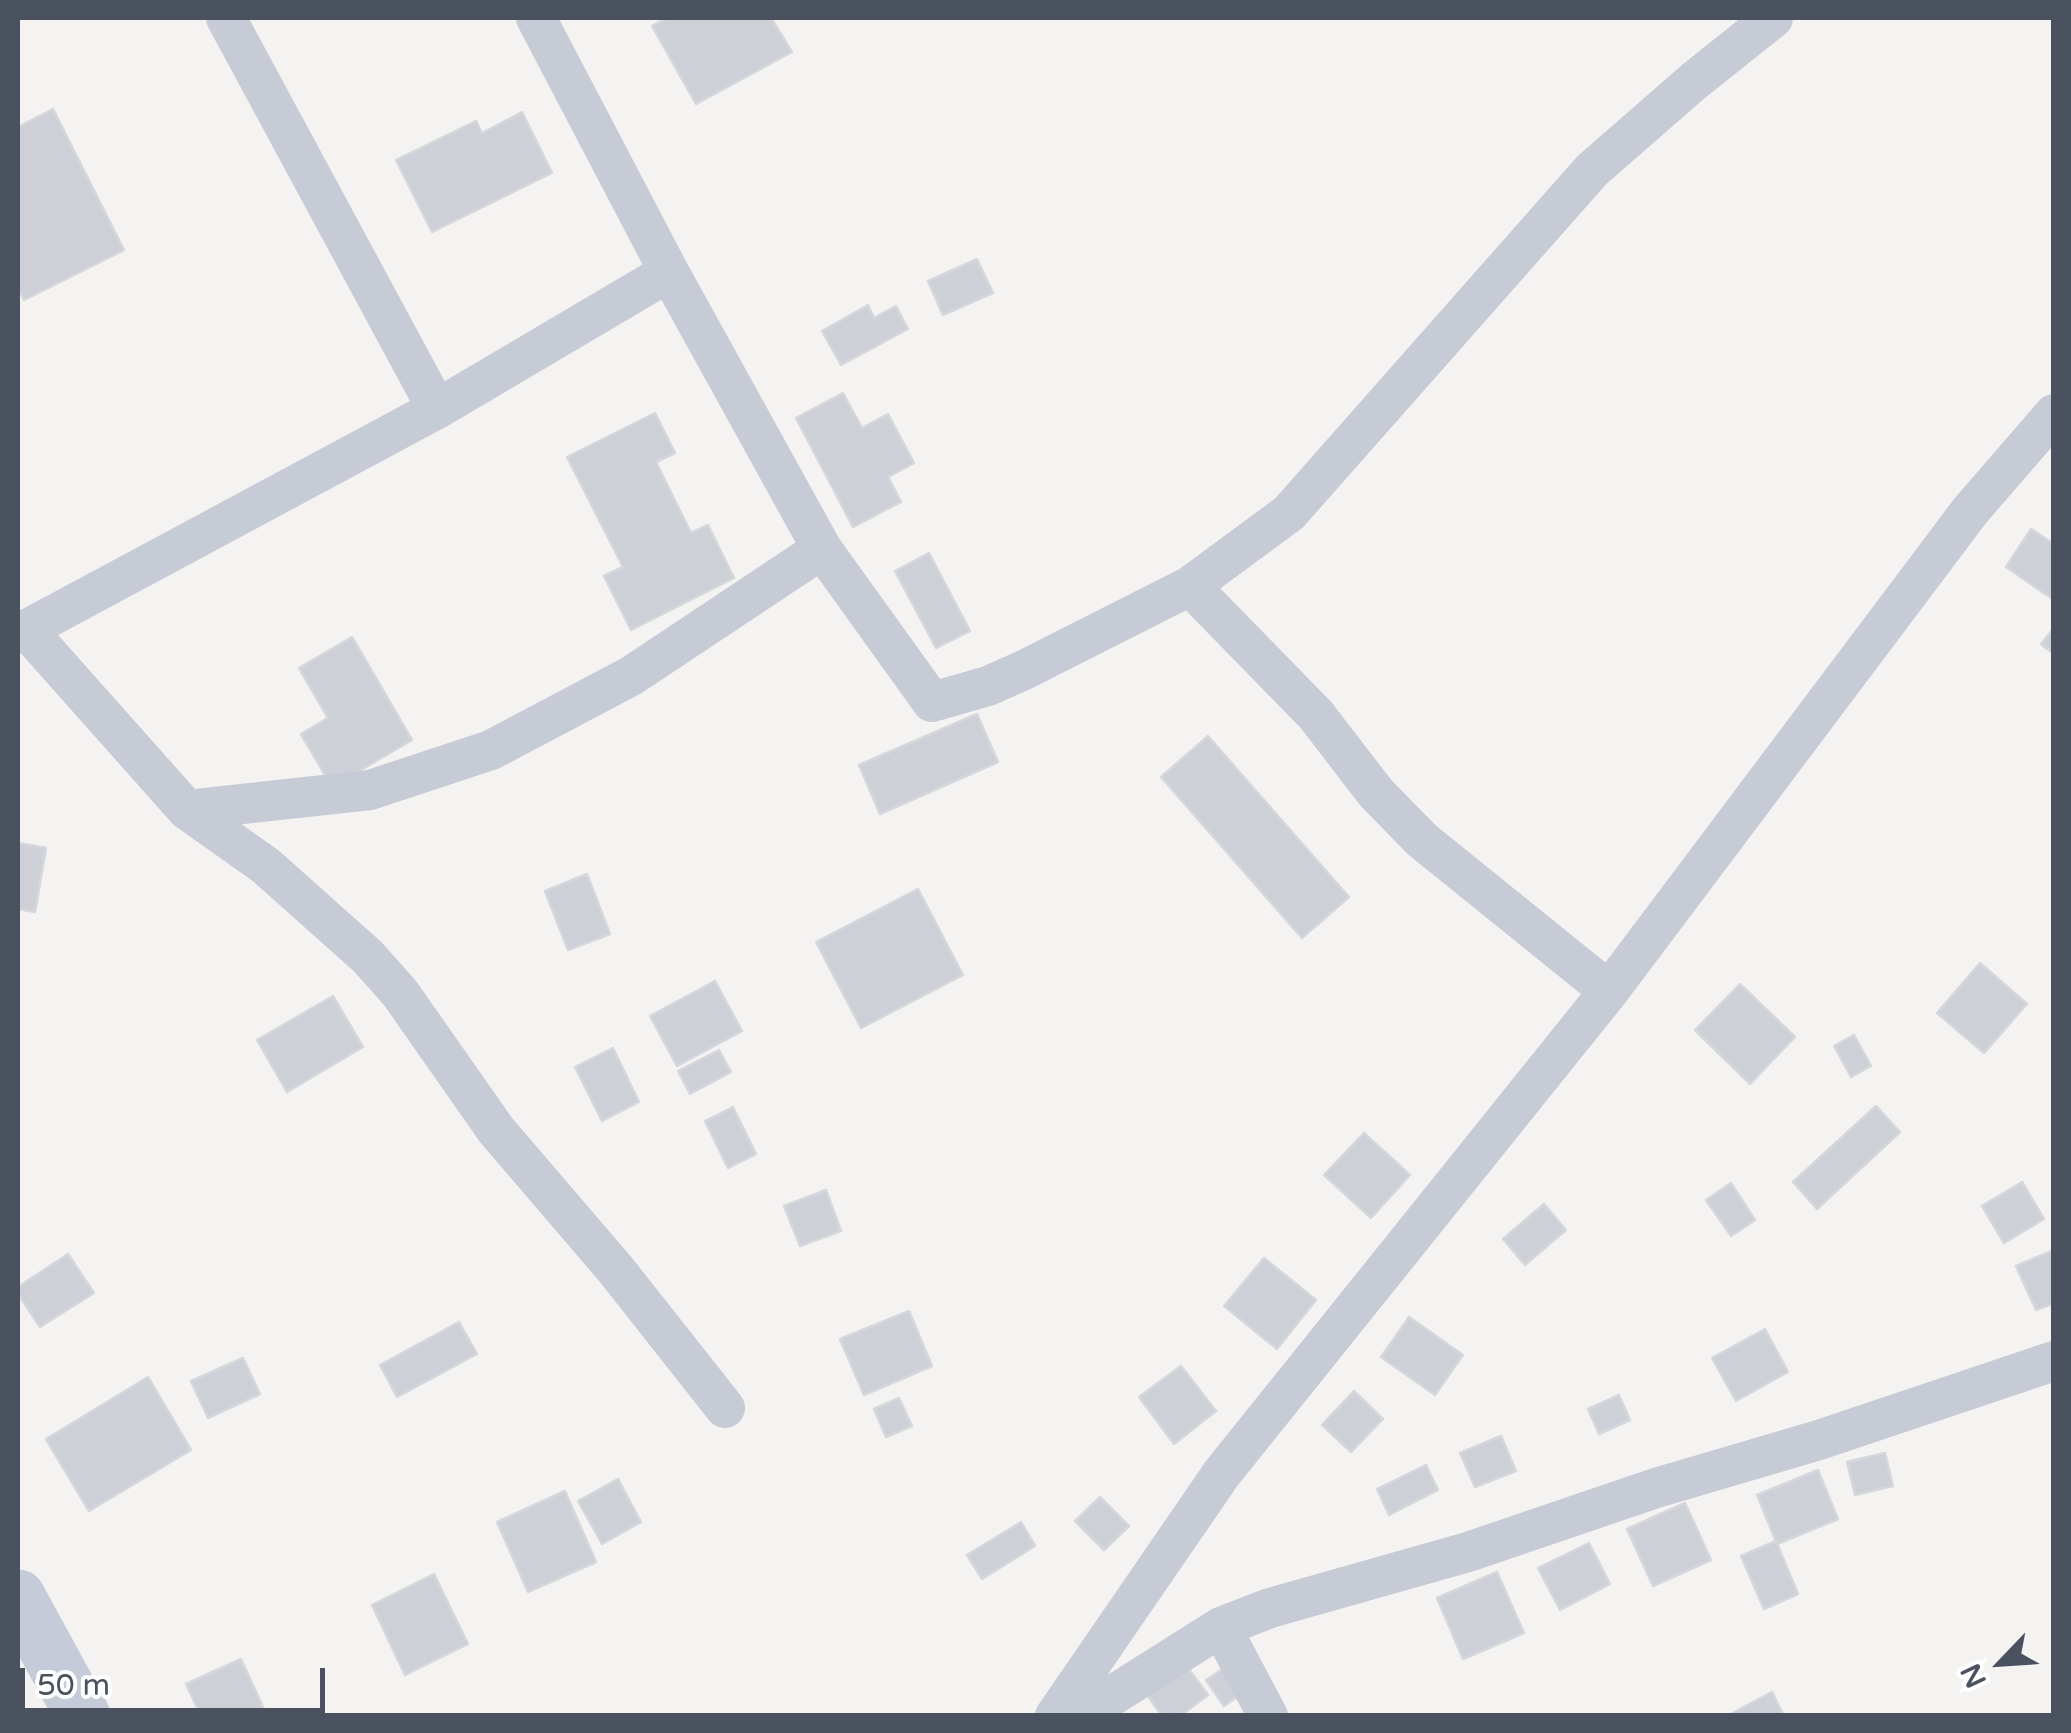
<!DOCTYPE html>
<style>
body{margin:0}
#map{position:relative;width:2071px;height:1733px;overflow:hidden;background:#f4f3f2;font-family:"Varela Round",sans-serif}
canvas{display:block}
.frame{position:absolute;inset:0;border:20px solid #4a515f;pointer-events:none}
.north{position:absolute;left:1951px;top:1613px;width:100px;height:100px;-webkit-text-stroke:8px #fff;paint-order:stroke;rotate:245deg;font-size:28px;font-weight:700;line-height:40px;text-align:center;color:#4a515f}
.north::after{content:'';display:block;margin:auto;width:35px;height:45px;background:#4a515f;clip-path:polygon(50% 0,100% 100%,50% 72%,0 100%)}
.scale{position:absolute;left:20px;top:1668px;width:305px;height:45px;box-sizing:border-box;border:5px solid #4a515f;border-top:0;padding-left:12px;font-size:30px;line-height:35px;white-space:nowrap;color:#4a515f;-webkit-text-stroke:8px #fff;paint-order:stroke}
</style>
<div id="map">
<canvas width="2071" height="1733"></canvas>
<div class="frame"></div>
<div class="north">N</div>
<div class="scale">50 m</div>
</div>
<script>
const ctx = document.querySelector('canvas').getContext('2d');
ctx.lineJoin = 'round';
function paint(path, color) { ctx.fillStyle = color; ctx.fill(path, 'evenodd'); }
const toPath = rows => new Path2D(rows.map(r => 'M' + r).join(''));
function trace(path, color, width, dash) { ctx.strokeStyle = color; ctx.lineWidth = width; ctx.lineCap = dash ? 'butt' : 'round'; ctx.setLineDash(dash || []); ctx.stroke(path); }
const building = toPath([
 [667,18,771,18,792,52,696,104,652,26,667,18],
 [53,109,124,250,24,300,18,287,18,127,53,109],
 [522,112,552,173,432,232,396,160,476,121,482,133,522,112],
 [977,259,993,293,943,315,928,281,977,259],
 [868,305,874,318,896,306,908,329,841,365,822,331,868,305],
 [843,393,862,428,888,414,914,463,888,477,901,502,853,527,796,418,843,393],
 [655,413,675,453,656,462,691,533,708,525,734,578,631,630,604,576,623,567,567,457,655,413],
 [2031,529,2054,544,2054,600,2006,567,2031,529],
 [929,553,970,631,936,648,895,571,929,553],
 [2054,628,2054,654,2041,644,2054,628],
 [352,637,412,740,332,787,301,734,328,718,299,668,352,637],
 [977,714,998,762,880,814,859,765,977,714],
 [1208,736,1349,897,1302,938,1161,777,1208,736],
 [18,843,46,848,35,912,18,909,18,843],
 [587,874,610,934,568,950,545,891,587,874],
 [918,889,963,975,861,1028,816,942,918,889],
 [1980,963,2027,1004,1984,1053,1937,1013,1980,963],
 [715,981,742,1031,677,1066,650,1016,715,981],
 [1740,984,1795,1037,1750,1084,1695,1030,1740,984],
 [333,996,363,1047,287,1092,257,1040,333,996],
 [1854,1035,1871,1066,1851,1077,1834,1046,1854,1035],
 [613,1048,639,1102,602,1121,575,1067,613,1048],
 [719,1050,731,1072,690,1094,678,1071,719,1050],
 [1876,1106,1900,1132,1817,1209,1793,1182,1876,1106],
 [733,1107,756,1154,728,1168,705,1121,733,1107],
 [1364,1133,1410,1175,1371,1218,1324,1175,1364,1133],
 [2022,1182,2044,1219,2004,1243,1982,1206,2022,1182],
 [1731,1183,1755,1220,1731,1236,1706,1200,1731,1183],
 [826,1190,841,1231,800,1246,784,1206,826,1190],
 [1544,1204,1566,1230,1525,1265,1503,1239,1544,1204],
 [2054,1250,2054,1303,2036,1310,2016,1266,2054,1250],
 [68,1254,94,1293,40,1327,18,1294,18,1287,68,1254],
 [1264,1258,1316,1300,1277,1349,1224,1306,1264,1258],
 [909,1311,932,1366,864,1395,840,1339,909,1311],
 [1409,1317,1463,1355,1435,1395,1381,1357,1409,1317],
 [459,1322,477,1354,397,1397,380,1365,459,1322],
 [1765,1329,1788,1372,1736,1401,1712,1358,1765,1329],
 [243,1358,260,1394,208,1418,191,1381,243,1358],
 [1181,1366,1216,1411,1174,1444,1139,1397,1181,1366],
 [148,1377,191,1450,89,1511,46,1439,148,1377],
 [1354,1391,1383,1419,1351,1452,1322,1425,1354,1391],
 [1619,1395,1630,1420,1599,1434,1588,1409,1619,1395],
 [899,1398,912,1426,886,1437,874,1409,899,1398],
 [1501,1436,1516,1471,1475,1487,1460,1453,1501,1436],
 [1885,1453,1893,1486,1855,1495,1847,1462,1885,1453],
 [1426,1465,1438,1490,1389,1515,1377,1489,1426,1465],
 [1818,1470,1838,1519,1777,1544,1757,1495,1818,1470],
 [618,1479,641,1522,602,1544,578,1501,618,1479],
 [565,1491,596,1562,528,1592,497,1522,565,1491],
 [1100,1497,1129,1526,1104,1550,1075,1521,1100,1497],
 [1685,1503,1711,1560,1653,1586,1627,1529,1685,1503],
 [1021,1522,1035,1546,982,1579,967,1555,1021,1522],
 [1776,1541,1798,1594,1764,1609,1741,1556,1776,1541],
 [1589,1543,1610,1584,1560,1610,1538,1568,1589,1543],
 [1497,1572,1524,1633,1463,1659,1437,1598,1497,1572],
 [434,1574,468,1644,405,1675,372,1605,434,1574],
 [241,1659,267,1716,201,1716,186,1684,241,1659],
 [1182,1660,1208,1695,1180,1716,1162,1716,1143,1689,1182,1660],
 [1227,1666,1244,1692,1224,1706,1206,1680,1227,1666],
 [1772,1692,1784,1716,1727,1716,1772,1692]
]);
paint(building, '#ced0d7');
trace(building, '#d6d7dd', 2.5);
trace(toPath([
 [226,18,437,409],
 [536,18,669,272,822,549,932,702,988,686,1024,670,1190,586,1289,513,1592,170,1694,81,1773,18],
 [1190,586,1316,715,1376,793,1422,840,1609,991],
 [26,629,187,810,266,866,368,957,400,993,496,1130,616,1270,725,1408],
 [18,634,437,409,669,272],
 [187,810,370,790,491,750,631,676,822,549],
 [1221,1627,1268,1716],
 [1055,1716,1222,1473,1609,991,1970,511,2054,414],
 [1080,1716,1221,1627,1270,1608,1468,1552,1656,1488,1819,1440,2054,1361]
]), '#c7cbd6', 40);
trace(toPath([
 [18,1597,83,1716]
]), '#c6cbd9', 55);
</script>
